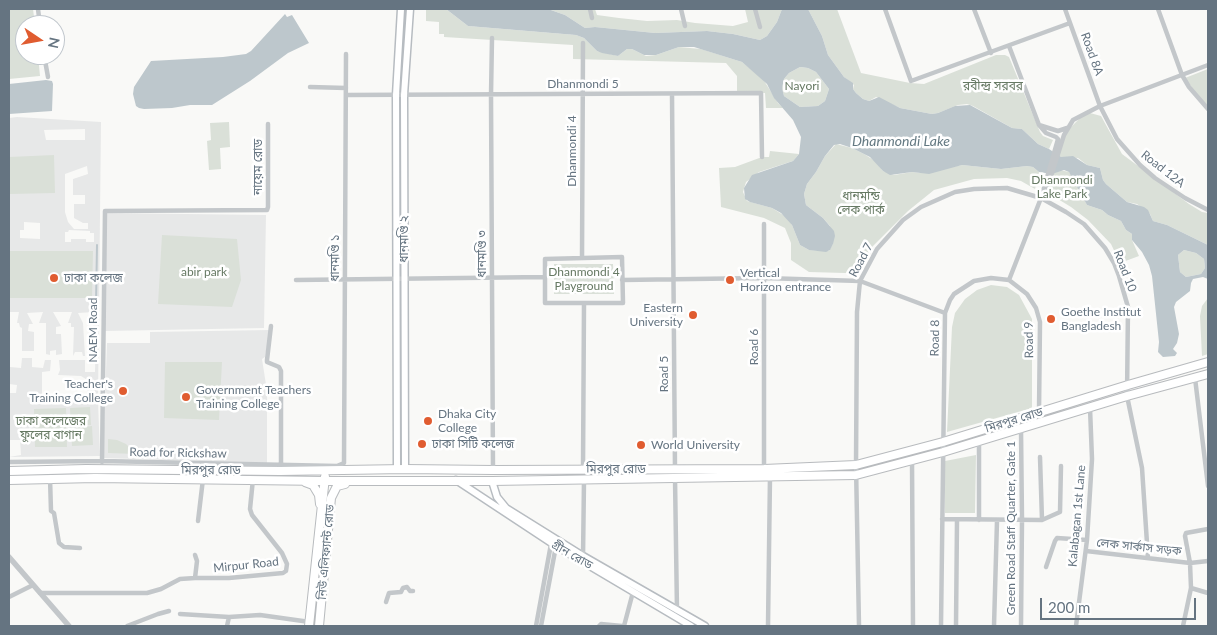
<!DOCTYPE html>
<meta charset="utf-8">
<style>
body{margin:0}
#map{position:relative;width:1217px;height:635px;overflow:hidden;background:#f9f9f7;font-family:Lato,sans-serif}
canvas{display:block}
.frame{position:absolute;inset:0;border:10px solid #657481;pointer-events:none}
.north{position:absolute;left:15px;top:15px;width:50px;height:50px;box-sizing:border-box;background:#fff;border:1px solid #c1c7cd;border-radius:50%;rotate:102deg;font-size:14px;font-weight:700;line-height:20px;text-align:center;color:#657481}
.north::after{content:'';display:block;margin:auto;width:18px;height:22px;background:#e05c30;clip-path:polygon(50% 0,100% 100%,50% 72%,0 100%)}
.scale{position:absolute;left:1040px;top:598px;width:156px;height:22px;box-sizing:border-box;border:2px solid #657481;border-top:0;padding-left:6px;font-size:15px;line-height:18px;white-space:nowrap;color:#657481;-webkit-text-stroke:4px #fff;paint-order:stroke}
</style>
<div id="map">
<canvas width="1217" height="635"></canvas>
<div class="frame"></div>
<div class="north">N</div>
<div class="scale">200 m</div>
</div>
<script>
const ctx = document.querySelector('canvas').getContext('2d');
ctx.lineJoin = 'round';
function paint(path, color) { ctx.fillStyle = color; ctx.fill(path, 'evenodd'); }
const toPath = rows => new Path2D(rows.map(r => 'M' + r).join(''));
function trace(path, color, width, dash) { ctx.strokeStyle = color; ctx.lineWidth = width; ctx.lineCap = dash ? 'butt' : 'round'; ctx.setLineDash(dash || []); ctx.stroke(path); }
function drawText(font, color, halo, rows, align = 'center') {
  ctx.font = font + ' Lato,"Noto Sans Bengali",sans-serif'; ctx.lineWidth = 5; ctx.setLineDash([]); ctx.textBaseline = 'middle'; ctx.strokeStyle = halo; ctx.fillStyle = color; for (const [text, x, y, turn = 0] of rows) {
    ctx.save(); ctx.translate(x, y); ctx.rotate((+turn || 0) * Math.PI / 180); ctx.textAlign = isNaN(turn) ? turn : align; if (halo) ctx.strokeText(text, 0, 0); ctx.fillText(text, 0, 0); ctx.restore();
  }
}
paint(toPath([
 [17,117,101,122,98,400,100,456,9,457,21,455,20,440,9,440,9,393,16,393,17,385,9,384,9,358,10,358,10,367,21,368,22,358,32,358,32,367,43,368,45,360,51,360,50,371,42,372,42,398,48,398,49,401,61,401,61,395,87,394,89,381,81,376,58,375,60,370,59,360,85,360,85,372,95,372,96,328,93,327,93,323,91,322,94,312,78,313,83,323,85,356,83,356,82,352,75,352,73,356,74,327,71,327,71,323,68,323,72,312,53,312,61,326,56,327,56,334,61,334,62,354,56,355,56,350,50,351,50,355,46,354,46,323,39,323,43,312,27,313,33,324,29,324,28,331,34,332,34,351,22,351,22,328,20,327,19,323,17,323,19,312,9,312,9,118],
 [85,129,85,140,46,140,44,130],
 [87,166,88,174,73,179,73,195,85,195,85,204,74,204,74,218,83,223,88,223,88,229,74,229,68,222,65,212,65,174],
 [24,222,40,223,40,239,20,238,20,230,24,230],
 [69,230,90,231,90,233,94,233,94,242,86,242,86,239,71,239,71,242,65,242,65,232,68,232],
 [106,213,266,215,264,328,105,331],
 [270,330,265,357,262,359,267,391,267,463,103,458,107,343,150,343,150,332]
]), '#e7e8e8');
paint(toPath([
 [9,9,33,9,35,25,25,25,25,55,38,55,40,76,9,79],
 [426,9,446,9,468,26,576,35,584,38,597,51,618,56,627,49,632,49,646,56,656,55,679,47,701,49,742,62,763,79,778,103,783,108,766,108,765,93,737,93,737,76,726,63,573,59,573,45,444,37,444,34,439,34,439,22,426,21],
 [548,9,595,9,597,15,619,18,647,21,677,20,695,23,733,26,748,22,745,9,782,9,777,22,767,36,760,40,733,34,707,31,655,33,595,27,585,28,565,15],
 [808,9,837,9,861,73,910,83,924,84,996,55,1005,55,1009,57,1040,132,1043,136,1053,140,1049,149,1038,144,1022,129,1012,128,973,106,967,104,958,105,938,113,932,114,900,108,876,97,869,101,863,99,856,93,853,89,854,85,844,77,828,55,822,36],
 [800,67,808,68,816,72,829,89,825,101,818,106,800,107,784,96,782,88,784,79,789,73],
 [1208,69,1208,107,1201,100,1185,78],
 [1090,113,1101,116,1122,154,1189,204,1202,212,1208,213,1208,245,1167,225,1153,221,1150,214,1137,204,1127,202,1106,184,1103,180,1100,168,1087,165,1078,158,1061,157,1058,156,1067,131,1080,118],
 [229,122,230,147,220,148,221,169,209,170,207,141,211,140,210,123],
 [836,144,852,148,864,154,875,161,883,171,894,175,912,172,921,173,962,165,1001,169,1027,166,1033,167,1039,172,1035,189,1021,181,1007,178,974,179,934,190,908,211,871,248,858,272,845,273,809,272,791,260,791,243,785,228,764,218,721,207,719,168,735,167,762,157,769,157,770,151,799,154,793,161,759,172,746,182,743,192,747,201,772,208,788,218,792,225,800,245,809,250,829,251,833,244,830,226,823,218,806,205,804,194,807,184,816,172,825,156],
 [54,155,55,193,10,194,9,157],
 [1060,170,1069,172,1073,177,1087,205,1102,210,1108,215,1121,221,1126,230,1132,234,1132,240,1139,256,1120,263,1111,244,1088,220,1071,207,1048,193,1052,174],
 [162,235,237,239,241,280,232,307,158,304],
 [1184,250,1196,253,1204,259,1205,268,1201,274,1186,277,1180,272,1178,255],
 [9,251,93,251,92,298,9,298],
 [554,264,613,264,614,294,554,294],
 [991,285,1007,287,1019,295,1032,319,1032,408,947,432,952,327,955,313,965,299,977,290],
 [1208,298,1208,354,1202,356,1200,316,1202,306],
 [165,362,222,362,219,420,164,418],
 [90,407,91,425,71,426,70,408],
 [66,408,67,447,35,447,34,409],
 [92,426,93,445,72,446,71,428],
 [108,439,117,440,126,444,136,454,108,453],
 [976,455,975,513,945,513,945,461]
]), '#dae0d8');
paint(toPath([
 [446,9,548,9,565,15,585,28,595,27,655,33,707,31,733,34,760,40,767,36,777,22,782,9,808,9,822,36,828,55,844,77,853,83,853,89,856,93,863,99,869,101,879,97,900,108,932,114,938,113,955,106,970,105,1012,128,1022,129,1038,144,1049,149,1061,157,1073,156,1087,165,1100,168,1103,180,1106,184,1127,202,1144,207,1148,210,1153,221,1167,225,1208,245,1208,279,1203,277,1193,279,1191,283,1190,291,1176,302,1174,307,1179,334,1177,343,1173,349,1177,353,1175,356,1163,357,1158,352,1159,342,1152,276,1149,265,1142,252,1132,240,1132,234,1126,230,1121,221,1108,215,1102,210,1087,205,1069,172,1064,170,1052,174,1039,172,1033,167,1027,166,1001,169,962,165,929,174,912,172,890,175,883,171,870,157,852,148,840,144,834,145,825,156,816,172,807,184,804,194,806,205,823,218,834,231,835,236,833,244,830,250,826,252,809,250,800,245,792,225,781,213,772,208,750,202,745,199,744,188,752,175,793,161,799,154,801,137,793,120,774,98,767,84,742,62,694,47,679,47,656,55,644,55,632,49,627,49,618,56,602,53,597,51,584,38,576,35,468,26],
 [800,67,808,68,816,72,829,89,825,101,818,106,800,107,784,96,782,88,784,79,789,73],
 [1184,250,1196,253,1204,259,1205,268,1201,274,1186,277,1180,272,1178,255],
 [285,14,287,17,292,15,309,43,288,53,250,81,212,105,190,105,172,108,144,109,139,108,136,106,133,94,134,87,151,61,223,57,246,54,251,51],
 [46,80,52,81,53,84,52,111,9,114,9,84]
]), '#bdc7cc');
trace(toPath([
 [96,305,97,245]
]), '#bdc7cc', 2);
const secondary = toPath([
 [397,469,396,95,401,9],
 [405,469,404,95,410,9],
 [456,480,556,546,691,626],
 [492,481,497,497,506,508,583,556,705,626]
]);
const trunk = toPath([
 [9,471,86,469,280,471,405,469,493,470,764,469,856,465,943,442,1128,385,1208,362],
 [9,480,95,478,325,481,492,481,856,475,943,452,1127,396,1208,374],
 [305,482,313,485,319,495,320,504],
 [309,626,325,477],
 [319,626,331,498,337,486,345,484]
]);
trace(secondary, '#b7bcc1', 9);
trace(trunk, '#b8bbbe', 10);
trace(toPath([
 [38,9,40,25],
 [590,9,592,18],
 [681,9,685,26],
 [755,9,760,27],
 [885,9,911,81,1070,23],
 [974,9,991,53],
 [1065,9,1100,106,1117,139,1140,165,1155,178,1185,198,1208,210],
 [1158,9,1182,75,1189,87,1208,109],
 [492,38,491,95,493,470],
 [1009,46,1039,125,1046,133,1056,137,1058,139,1042,195],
 [44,55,48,77],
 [310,87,346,88],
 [672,94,675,470],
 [346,95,761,93,762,157],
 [1039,125,1058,131,1067,128],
 [764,224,764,469],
 [622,257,623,303,545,303,545,259,622,257],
 [582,258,583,43],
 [296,280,545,277],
 [622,280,764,278,860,281,945,313],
 [1009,280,1041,198,1046,192,1064,135,1073,120,1100,106,1208,65],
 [271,326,267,360,267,362,279,367,281,371,281,467],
 [1195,378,1208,486],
 [1040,457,1042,520,1060,512,1061,466],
 [912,460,913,626],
 [9,462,102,461,337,466,344,463,346,54],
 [102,462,105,211,267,210,268,207,268,124],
 [583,469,584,303],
 [50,478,51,511,54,513,59,543,64,547,80,548],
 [675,478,677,611],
 [942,519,1042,520],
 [979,520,979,441],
 [198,521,203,479],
 [1086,551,1190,563,1208,561],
 [195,555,197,561,195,578,229,578,283,573,286,571,287,564,282,553,252,515,250,509,253,479],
 [583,558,584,480],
 [1046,567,1055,541,1057,538,1087,540],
 [1191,588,1208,593],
 [40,593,147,593,161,589,180,579,195,578],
 [9,597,33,585],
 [386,602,389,593,401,592,403,588,407,587,410,591,413,591],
 [180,614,229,617,260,615,310,622],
 [127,626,158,614,169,611],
 [227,626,229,617],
 [536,626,551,544],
 [541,626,556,546],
 [599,626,601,624,622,626],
 [624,626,633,592],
 [768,626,770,476],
 [859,626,856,465,857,312,860,281,877,249,903,220,921,207,955,192,974,189,1007,188,1041,198,1066,212,1084,224,1105,248,1114,263,1119,276,1128,307,1127,396,1142,468,1148,558],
 [941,626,945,313,950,300,954,294,974,281,991,278,1009,280,1027,294,1036,308,1040,322,1039,412],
 [956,626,957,520],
 [994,626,997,521],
 [1021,626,1022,520,1021,429],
 [1076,626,1087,540,1092,459,1090,408],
 [1183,626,1191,588,1190,563,1185,536,1186,533,1208,529]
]), '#c3c7ca', 4.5);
trace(toPath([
 [9,557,69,626]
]), '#c3c7ca', 5.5);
trace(secondary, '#fff', 6);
trace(trunk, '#fff', 8);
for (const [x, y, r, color] of [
 [54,278,5,"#e05c30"],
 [730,280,5,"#e05c30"],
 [693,315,5,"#e05c30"],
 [1051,319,5,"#e05c30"],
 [123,391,5,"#e05c30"],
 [186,397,5,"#e05c30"],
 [428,421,5,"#e05c30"],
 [422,444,5,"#e05c30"],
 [641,445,5,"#e05c30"]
]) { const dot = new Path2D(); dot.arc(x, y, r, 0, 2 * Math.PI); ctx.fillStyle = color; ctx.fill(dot); trace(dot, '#fff', 2); }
drawText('12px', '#657481', '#fff', [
 ["Road 8A",1092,54,70],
 ["Dhanmondi 5",583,84],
 ["Dhanmondi 4",572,151,-90],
 ["নায়েম রোড",258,167,-90],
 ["Road 12A",1163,169,38],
 ["ধানমণ্ডি ২",404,239,-90],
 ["ধানমণ্ডি ৩",482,254,-90],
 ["ধানমণ্ডি ১",335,258,-90],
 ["Road 7",861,260,-62],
 ["Road 10",1125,271,69],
 ["NAEM Road",93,330,-90],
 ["Road 8",935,338,-89],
 ["Road 9",1029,340,-91],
 ["Road 6",754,347,-90],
 ["Road 5",664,374,-90],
 ["মিরপুর রোড",1014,420,-17],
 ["Road for Rickshaw",178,453,1],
 ["মিরপুর রোড",616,469],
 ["মিরপুর রোড",211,470],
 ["Kalabagan 1st Lane",1077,516,-85],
 ["Green Road Staff Quarter, Gate 1",1011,528,-90],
 ["লেক সার্কাস সড়ক",1139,547,6],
 ["নিউ এলিফ্যান্ট রোড",326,552,-85],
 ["গ্রীন রোড",572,555,30],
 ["Mirpur Road",246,565,-6]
]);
drawText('12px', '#667963', '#fff', [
 ["Nayori",802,86],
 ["রবীন্দ্র সরবর",993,86],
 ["Dhanmondi",1062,180],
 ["Lake Park",1062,194],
 ["ধানমন্ডি",861,196],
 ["লেক পার্ক",861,210],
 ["abir park",204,272],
 ["Dhanmondi 4",584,272],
 ["Playground",584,286],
 ["ঢাকা কলেজের",51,421],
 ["ফুলের বাগান",51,435]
]);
drawText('12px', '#657481', '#fff', [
 ["Vertical",740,273],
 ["Horizon entrance",740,287],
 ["ঢাকা কলেজ",64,278],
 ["Eastern",683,308,"right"],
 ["University",683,322,"right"],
 ["Goethe Institut",1061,312],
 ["Bangladesh",1061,326],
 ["Teacher's",113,384,"right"],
 ["Training College",113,398,"right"],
 ["Government Teachers",196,390],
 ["Training College",196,404],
 ["Dhaka City",438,414],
 ["College",438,428],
 ["ঢাকা সিটি কলেজ",432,444],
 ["World University",651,445]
], 'left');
drawText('italic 14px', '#647982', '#fff', [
 ["Dhanmondi Lake",901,141]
]);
</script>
